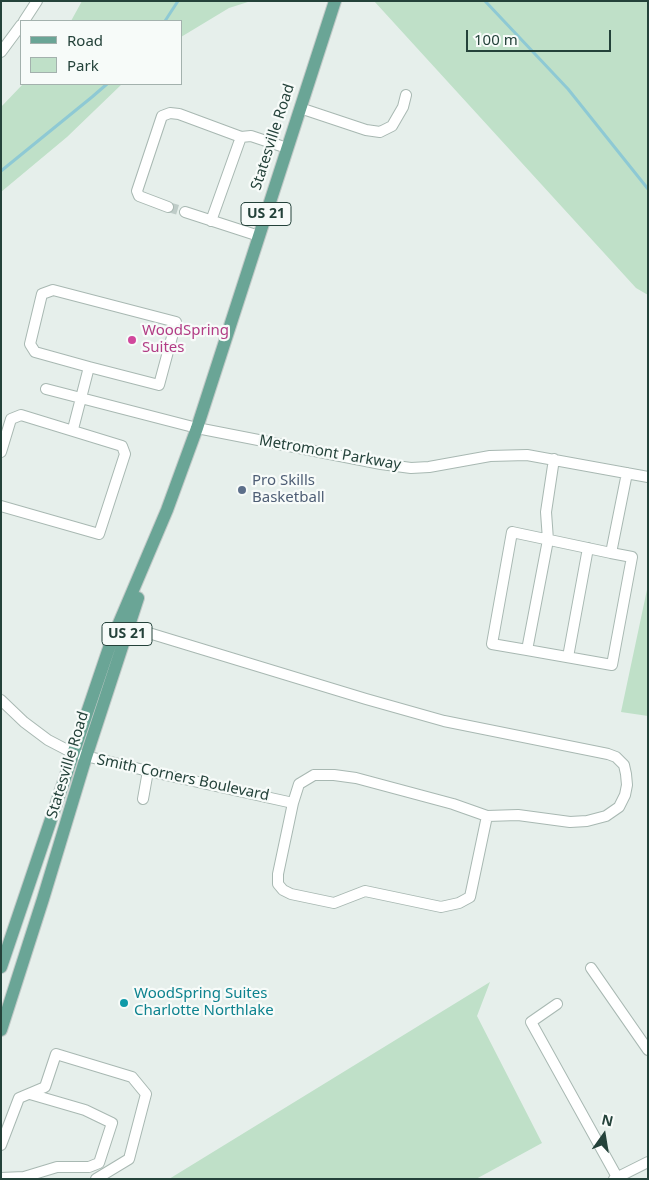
<!DOCTYPE html>
<style>
body{margin:0}
#map{position:relative;width:649px;height:1180px;overflow:hidden;background:#e6efeb;font-family:"Noto Sans",sans-serif}
canvas{display:block}
.frame{position:absolute;inset:0;border:2px solid #24423a;pointer-events:none}
.legend{position:absolute;left:20px;top:20px;width:162px;height:65px;box-sizing:border-box;background:#f7fbf9;border:1px solid #a3b1ad;margin:0;padding:6px 9px;list-style:none;font-size:15px;color:#24423a}
.legend li{display:flex;align-items:center;gap:10px;height:25px}
.legend b{width:25px;border:1px solid #a3b1ad}
.north{position:absolute;left:579px;top:1110px;width:50px;height:50px;-webkit-text-stroke:4px #f7fbf9;paint-order:stroke;rotate:13deg;font-size:14px;font-weight:700;line-height:20px;text-align:center;color:#24423a}
.north::after{content:'';display:block;margin:auto;width:18px;height:22px;background:#24423a;clip-path:polygon(50% 0,100% 100%,50% 72%,0 100%)}
.scale{position:absolute;left:466px;top:30px;width:145px;height:22px;box-sizing:border-box;border:2px solid #24423a;border-top:0;padding-left:6px;font-size:15px;line-height:18px;white-space:nowrap;color:#24423a;-webkit-text-stroke:4px #f7fbf9;paint-order:stroke}
</style>
<div id="map">
<canvas width="649" height="1180"></canvas>
<div class="frame"></div>
<ul class="legend">
<li><b style="height:6px;background:#6aa596"></b>Road</li>
<li><b style="height:14px;background:#bfe0c8"></b>Park</li>
</ul>
<div class="north">N</div>
<div class="scale">100 m</div>
</div>
<script>
const ctx = document.querySelector('canvas').getContext('2d');
ctx.lineJoin = 'round';
function paint(path, color) { ctx.fillStyle = color; ctx.fill(path, 'evenodd'); }
const toPath = rows => new Path2D(rows.map(r => 'M' + r).join(''));
function trace(path, color, width, dash) { ctx.strokeStyle = color; ctx.lineWidth = width; ctx.lineCap = dash ? 'butt' : 'round'; ctx.setLineDash(dash || []); ctx.stroke(path); }
function drawText(font, color, halo, rows, align = 'center') {
  ctx.font = font + ' "Noto Sans",sans-serif'; ctx.lineWidth = 4.5; ctx.setLineDash([]); ctx.textBaseline = 'middle'; ctx.strokeStyle = halo; ctx.fillStyle = color; for (const [text, x, y, turn = 0] of rows) {
    ctx.save(); ctx.translate(x, y); ctx.rotate((+turn || 0) * Math.PI / 180); ctx.textAlign = isNaN(turn) ? turn : align; if (halo) ctx.strokeText(text, 0, 0); ctx.fillText(text, 0, 0); ctx.restore();
  }
}
paint(toPath([
 [82,1,251,1,229,8,181,37,181,21,71,21],
 [374,1,648,1,648,295,636,288],
 [23,84,122,84,67,137,1,192,1,107],
 [648,585,648,716,621,712],
 [490,982,477,1016,542,1143,476,1179,169,1179]
]), '#bfe0c8');
trace(toPath([
 [485,1,568,89,648,189],
 [165,21,178,1],
 [1,171,92,97,107,84]
]), '#8ec9d4', 3);
trace(toPath([
 [168,207,185,212]
]), '#bfccc8', 10, [10, 5]);
const minor = toPath([
 [24,21,37,1],
 [1,52,21,25],
 [300,108,366,130,380,132,392,126,403,107,406,95],
 [168,207,139,196,137,191,162,116,170,113,179,114,241,137],
 [185,212,259,236],
 [211,221,241,137,251,136,287,148],
 [46,389,197,428,381,464,411,468,429,467,490,456,527,455,648,477],
 [73,429,89,367,159,385,176,322,53,290,42,294,30,344,35,352,89,367],
 [1,452,11,419,21,415,122,446,125,454,99,534,1,506],
 [554,459,546,512,548,540,527,650,612,665,632,557,611,553,627,473],
 [129,627,366,699,444,721,608,754,616,757,624,765,626,774,627,785,625,795,619,807,606,816,587,821,570,822,518,815,487,816],
 [527,650,492,644,512,532,611,553],
 [568,657,588,548],
 [1,700,24,722,48,740,73,753,148,771,293,803],
 [314,775,334,775,356,778,453,804,487,816,470,897,459,903,441,907,365,891,334,903,291,894,283,890,278,884,278,874,293,803,299,784,314,775],
 [143,799,148,771],
 [591,968,648,1050],
 [557,1004,531,1022,617,1177],
 [1,1145,19,1098,45,1087,56,1054,132,1077,146,1094,129,1159,96,1179],
 [1,1178,24,1177,57,1167,89,1167,99,1163,112,1123,85,1110,30,1094],
 [614,1179,648,1162]
]);
const major = toPath([
 [1,967,111,642,167,510,197,428,335,1],
 [1,1030,43,899,86,757,138,598]
]);
trace(minor, '#a8b8b2', 12);
trace(major, '#c2cac8', 14);
trace(minor, '#fff', 10);
trace(major, '#6aa596', 12);
for (const [x, y, r, color] of [
 [132,340,5,"#d1479c"],
 [242,490,5,"#5c6f8a"],
 [124,1003,5,"#0f9aa8"]
]) { const dot = new Path2D(); dot.arc(x, y, r, 0, 2 * Math.PI); ctx.fillStyle = color; ctx.fill(dot); trace(dot, '#f7fbf9', 2); }
for (const [x, y, w] of [
 [266,214,50],
 [127,634,50]
]) { const box = new Path2D(); box.roundRect(x - w / 2, y - 11.5, w, 23, 4); ctx.fillStyle = '#f7fbf9'; ctx.fill(box); trace(box, '#24423a', 1); }
drawText('bold 14px', '#24423a', null, [
 ["US 21",266,214],
 ["US 21",127,634]
]);
drawText('15px', '#24423a', '#f7fbf9', [
 ["Statesville Road",273,137,-72],
 ["Metromont Parkway",330,453,10],
 ["Statesville Road",68,765,-73],
 ["Smith Corners Boulevard",183,778,12]
]);
drawText('15px', '#b23c85', '#f7fbf9', [
 ["WoodSpring",142,331],
 ["Suites",142,348]
], 'left');
drawText('15px', '#4e5e75', '#f7fbf9', [
 ["Pro Skills",252,481],
 ["Basketball",252,498]
], 'left');
drawText('15px', '#0d838f', '#f7fbf9', [
 ["WoodSpring Suites",134,994],
 ["Charlotte Northlake",134,1011]
], 'left');
</script>
